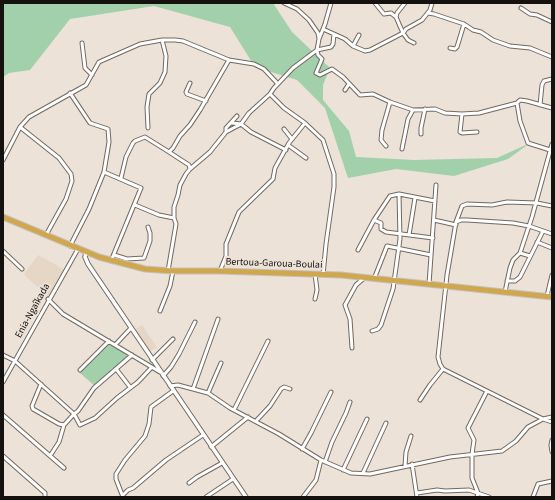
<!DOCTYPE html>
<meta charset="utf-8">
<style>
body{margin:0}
#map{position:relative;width:555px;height:500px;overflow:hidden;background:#ece2d8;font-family:"Source Sans 3",sans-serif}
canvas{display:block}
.frame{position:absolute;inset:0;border:4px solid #14110e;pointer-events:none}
</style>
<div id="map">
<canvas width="555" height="500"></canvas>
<div class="frame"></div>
</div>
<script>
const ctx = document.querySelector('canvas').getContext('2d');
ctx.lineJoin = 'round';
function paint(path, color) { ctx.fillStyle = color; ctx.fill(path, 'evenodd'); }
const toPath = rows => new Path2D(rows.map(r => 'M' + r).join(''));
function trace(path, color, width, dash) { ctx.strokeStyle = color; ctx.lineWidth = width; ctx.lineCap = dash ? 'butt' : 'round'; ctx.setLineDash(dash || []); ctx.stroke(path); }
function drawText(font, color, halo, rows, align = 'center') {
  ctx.font = font + ' "Source Sans 3",sans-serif'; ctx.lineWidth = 4; ctx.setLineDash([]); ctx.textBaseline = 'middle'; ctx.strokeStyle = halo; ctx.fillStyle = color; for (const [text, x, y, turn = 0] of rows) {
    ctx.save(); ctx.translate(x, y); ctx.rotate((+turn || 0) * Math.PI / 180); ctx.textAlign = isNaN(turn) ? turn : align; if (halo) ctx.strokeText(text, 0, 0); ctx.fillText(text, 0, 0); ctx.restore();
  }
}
paint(toPath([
 [38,255,65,270,49,296,27,278,24,274],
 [142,325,157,347,149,352,134,330]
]), '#e6d6c6');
paint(toPath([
 [3,3,273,3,292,32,330,68,323,85,323,100,349,131,356,157,414,160,497,158,530,143,508,159,454,176,396,169,348,178,325,108,297,80,255,67,230,27,154,6,70,19,30,70,9,73,3,77],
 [107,342,130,357,96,387,80,373,83,366]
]), '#a1d0aa');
const minor = toPath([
 [284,3,297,9,309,20,318,33,319,39],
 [375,3,384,14,391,13,396,17,403,33,408,40,414,43],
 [521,8,530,14,537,15,552,22],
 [428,13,434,14,464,24,473,30,481,32,493,40,510,46,530,48,552,57],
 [396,17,397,13,405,3],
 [323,29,345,39,353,46,365,51,370,50,403,33,406,29,422,20,430,10,432,3],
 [334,34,333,44,331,47,317,50,318,55,322,59,316,73,320,75,332,69,343,77,360,95,373,94,390,102,413,110,435,109,445,113,462,114],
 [82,43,85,68,92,75],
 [353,46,359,35],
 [450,48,455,49,457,47,464,24],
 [190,83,186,92,187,94,206,101],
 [345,90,349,84],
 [70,93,90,123,108,129,109,142,104,172,89,209,70,246],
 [270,94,284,108,305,123,323,140,334,174,334,187,326,244,323,275],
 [540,105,542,85,544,81,552,79],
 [232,123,241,124,251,132,286,150],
 [20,127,59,158,71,174,72,181,66,199,46,235],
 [148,128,147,107,149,94,160,83,165,72,166,56,162,40],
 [284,129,292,139],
 [226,132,226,128,237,116],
 [477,132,462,133,460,132,462,114,479,113,517,103],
 [421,134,421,128,425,109],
 [288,145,306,158],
 [386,146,381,140,382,130,390,102],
 [402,149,408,119,413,110],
 [550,150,528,143,520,121,517,103,520,100,527,101,552,108],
 [3,160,20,127,29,117,86,85,99,62,140,44,162,40,175,40,183,41,229,60,254,64,264,69,278,84],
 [190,169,189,165,169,152,173,148,180,136,190,125,200,110,229,60],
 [104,172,141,188,111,261],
 [121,178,126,157,133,143,135,141,145,137,169,152],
 [135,205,159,215,174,218],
 [552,206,537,203,507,202,492,205,467,204,462,206,456,222,447,275,438,357,440,364,443,369,543,419,552,422],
 [374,220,381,223,381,229,386,232,433,238],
 [434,220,456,225],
 [456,222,461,220,467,220,513,223,529,226,552,234],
 [409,235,415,198],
 [537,242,552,248],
 [358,250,374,220,390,196,399,194,435,201],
 [3,251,22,269],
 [520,253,530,256],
 [114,255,127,259,144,258,150,241,150,233,148,227],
 [168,271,176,224,174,218,174,207,178,195,180,185,186,174,190,169,210,152,226,132,241,124,249,113,270,94,274,88,293,68,317,50,319,39,325,24,331,3],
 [220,271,226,256,226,244,239,212,273,179,275,168,289,143,305,123],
 [374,279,387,246,431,255],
 [507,281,515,281,520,277,543,231],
 [429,284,436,185],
 [505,292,510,268,513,260,520,253,532,217,552,144],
 [547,296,552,275],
 [48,299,63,314,160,372],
 [315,299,317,290,315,274],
 [160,311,170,286,173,271],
 [372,331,378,329,381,325,393,289,400,239,399,194],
 [115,345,131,328],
 [352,348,350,319,345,305,356,285,364,278],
 [3,355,15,361,74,414,78,411,94,388,132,355],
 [152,360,173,339],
 [80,370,109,341],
 [117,370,130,387],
 [163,376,171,367,179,354,195,322],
 [3,382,78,249],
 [41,384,32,406,33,409,59,424,64,425],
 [170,386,178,385,208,393,230,408,279,434,321,460,351,473,370,474,450,457,502,451,516,441,528,427,543,419,552,417],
 [193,389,218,319],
 [208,393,221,363],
 [420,400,430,385,443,369],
 [234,410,268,341],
 [3,415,64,468],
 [256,421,270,406,281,389,284,387,290,389],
 [552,440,551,445,552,452],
 [211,447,248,417],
 [302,449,311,433,331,392],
 [3,456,45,493,45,497],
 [50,456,59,442,64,425,74,414,80,425,95,418,117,398,138,382,152,367],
 [325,462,332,442,346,413,350,402],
 [412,464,417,497],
 [405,466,406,452,411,436],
 [343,470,367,419],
 [363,473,386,423],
 [189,483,197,477,222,463],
 [417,493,437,490,445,491,469,490,489,497],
 [123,495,128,490,133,488,166,460,203,435],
 [123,497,116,479,116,474,125,460,145,436,149,424,151,407,173,391],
 [206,497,233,479],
 [303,497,316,480,321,460],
 [477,497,478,493,472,478,472,454,474,440,468,428,487,391],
 [533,497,538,484,552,481]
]);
const tertiary = toPath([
 [86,252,85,257,88,264,246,497]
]);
const trunk = toPath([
 [3,217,99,257,145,269,173,271,220,271,341,275,552,297]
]);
trace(minor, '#726960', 5);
trace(tertiary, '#726960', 5.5);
trace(trunk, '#c2c1c0', 7);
trace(minor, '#fff', 3);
trace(tertiary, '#fff', 3.5);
trace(trunk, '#d0a74c', 5);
drawText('10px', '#14110e', '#ece2d8', [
 ["Bertoua-Garoua-Boulai",274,264,2],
 ["Enia-Ngaîkada",33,311,-61]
]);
</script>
